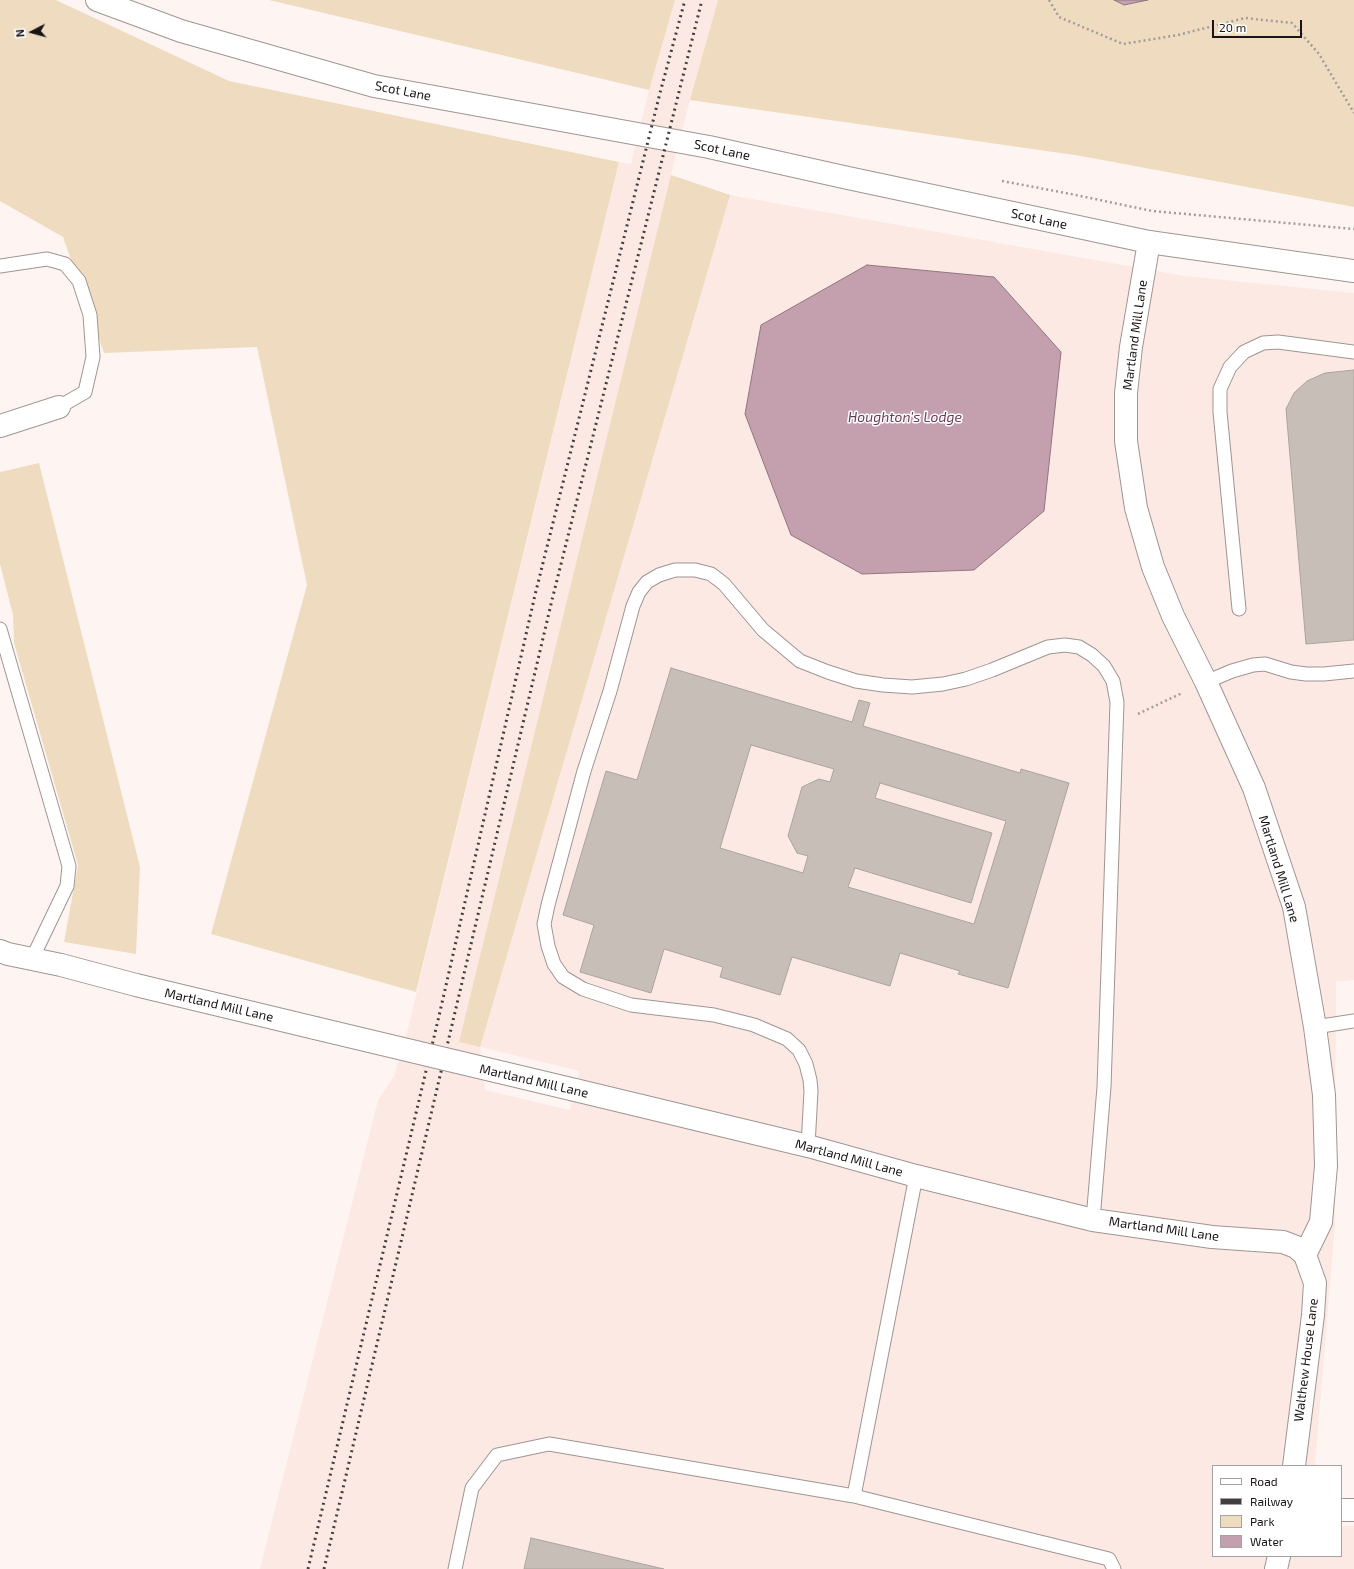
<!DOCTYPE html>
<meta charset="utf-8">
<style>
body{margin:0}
#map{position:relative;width:1354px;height:1569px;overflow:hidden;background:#fef5f2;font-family:"Exo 2",sans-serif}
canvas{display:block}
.legend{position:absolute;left:1212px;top:1465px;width:130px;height:92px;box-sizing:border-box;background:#fff;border:1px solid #a3a1a1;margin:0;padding:5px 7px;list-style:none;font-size:12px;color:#191514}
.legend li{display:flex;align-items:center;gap:8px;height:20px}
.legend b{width:20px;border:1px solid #a3a1a1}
.north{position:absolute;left:12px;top:12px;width:40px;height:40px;-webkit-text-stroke:3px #fff;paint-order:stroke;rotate:264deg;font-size:11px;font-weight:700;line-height:16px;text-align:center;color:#191514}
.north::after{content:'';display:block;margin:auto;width:14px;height:18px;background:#191514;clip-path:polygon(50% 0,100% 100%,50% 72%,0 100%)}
.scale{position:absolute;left:1212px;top:20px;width:90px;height:18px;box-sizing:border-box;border:2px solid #191514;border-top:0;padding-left:5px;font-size:12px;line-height:14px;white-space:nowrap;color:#191514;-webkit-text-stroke:3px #fff;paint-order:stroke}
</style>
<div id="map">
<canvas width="1354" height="1569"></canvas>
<ul class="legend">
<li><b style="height:5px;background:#fff"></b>Road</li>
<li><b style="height:5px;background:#433e3d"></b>Railway</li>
<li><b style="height:11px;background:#efdcc0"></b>Park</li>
<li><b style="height:11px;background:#c4a0af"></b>Water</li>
</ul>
<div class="north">N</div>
<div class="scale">20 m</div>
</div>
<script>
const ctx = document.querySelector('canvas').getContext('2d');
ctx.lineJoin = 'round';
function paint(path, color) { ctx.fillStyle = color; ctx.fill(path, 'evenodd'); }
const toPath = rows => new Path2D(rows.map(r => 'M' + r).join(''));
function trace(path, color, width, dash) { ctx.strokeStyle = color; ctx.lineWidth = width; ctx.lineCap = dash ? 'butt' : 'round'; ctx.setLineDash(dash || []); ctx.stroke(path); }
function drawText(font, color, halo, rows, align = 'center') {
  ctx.font = font + ' "Exo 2",sans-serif'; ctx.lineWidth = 3; ctx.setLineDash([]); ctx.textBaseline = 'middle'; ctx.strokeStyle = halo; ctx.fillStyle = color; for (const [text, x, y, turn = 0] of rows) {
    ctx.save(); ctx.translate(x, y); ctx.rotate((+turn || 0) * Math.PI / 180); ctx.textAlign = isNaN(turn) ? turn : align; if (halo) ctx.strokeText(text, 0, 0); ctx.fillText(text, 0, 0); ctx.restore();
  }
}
paint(toPath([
 [613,0,786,0,756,109,690,100,671,175,730,195,1185,276,1354,293,1354,980,1336,982,1335,1224,1315,1466,1213,1466,1213,1556,1341,1556,1341,1526,1354,1526,1354,1569,260,1569,378,1100,394,1076,408,1028,619,162,631,164,649,90],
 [480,1047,579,1071,570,1110,485,1090]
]), '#fde9e4');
paint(toPath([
 [0,0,56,0,229,81,619,162,416,992,211,934,307,585,257,347,104,353,63,237,0,201],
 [269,0,675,0,649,90],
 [718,0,1114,0,1124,5,1148,0,1354,0,1354,207,1081,156,690,100],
 [671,175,730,195,480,1047,459,1042],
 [39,463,140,867,136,954,64,942,78,865,14,643,13,615,0,564,0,472]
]), '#efdcc0');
const water = toPath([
 [1114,0,1148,0,1124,5,1114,0],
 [867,265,994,277,1061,352,1044,511,974,570,862,574,791,535,745,414,761,325,867,265]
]);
paint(water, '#c4a0af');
trace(water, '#917680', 1);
const building = toPath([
 [1354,370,1354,640,1306,644,1286,409,1294,393,1307,381,1325,373,1354,370],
 [671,668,852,722,859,700,870,703,863,726,1020,773,1021,769,1069,783,1008,988,958,974,960,971,900,953,890,986,792,957,780,995,720,977,723,967,664,949,651,993,580,972,594,925,563,915,606,771,637,780,671,668],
 [751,745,834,769,830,782,819,779,802,787,788,836,797,853,808,856,803,873,720,848,751,745],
 [880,783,1006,821,974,924,848,887,855,868,971,903,992,833,875,798,880,783],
 [531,1538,664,1569,524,1569,531,1538]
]);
paint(building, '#c7beb8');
trace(building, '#aca49e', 1);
const service = toPath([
 [0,266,47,259,65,264,79,281,90,315,93,357,85,392,59,407],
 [1239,609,1220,412,1220,389,1230,367,1244,352,1263,343,1278,342,1354,352],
 [0,629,69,866,67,886,32,959],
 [1206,682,1232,671,1253,665,1265,664,1291,672,1306,674,1324,674,1354,671],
 [1315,1027,1354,1021],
 [808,1146,811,1091,810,1080,806,1064,799,1050,787,1039,754,1025,714,1015,631,1005,583,989,563,977,554,964,548,946,544,924,548,905,584,771,610,691,633,606,639,592,647,582,659,575,675,570,695,570,711,574,724,584,763,630,800,661,828,672,856,681,883,685,912,687,943,684,966,679,992,670,1048,647,1065,645,1079,647,1092,655,1104,666,1113,681,1117,702,1104,1087,1093,1220],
 [854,1496,916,1176],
 [455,1569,472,1488,497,1455,549,1444,854,1496,1109,1559,1114,1569]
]);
const minor = toPath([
 [1149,242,1131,347,1126,393,1126,441,1136,508,1153,567,1173,616,1206,682,1254,788,1294,907,1315,1027,1324,1095,1326,1166,1321,1222,1305,1255],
 [0,426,59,407],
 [0,951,8,954,61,965,136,985,315,1028],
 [575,1090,808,1146,916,1176,1093,1220,1212,1237,1283,1242,1296,1247,1305,1255],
 [1294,1466,1313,1315,1315,1283,1305,1255],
 [1341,1510,1354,1510],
 [1276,1569,1279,1556]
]);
const tertiary = toPath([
 [97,0,181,31,374,86,709,147,848,178,1149,242,1354,271]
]);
trace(service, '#9f9592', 15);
trace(minor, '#9f9592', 24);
trace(tertiary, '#9f9592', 24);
trace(toPath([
 [1049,0,1059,17,1123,44,1178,35,1245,18,1292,23,1319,54,1354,113],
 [1002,181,1071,194,1152,211,1354,229],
 [1138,714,1182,693]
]), '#a39c9a', 2.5, [2, 3]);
trace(service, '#fff', 13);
trace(minor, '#fff', 22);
trace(tertiary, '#fff', 22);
trace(toPath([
 [308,1569,439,1016,535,595,660,93,685,0],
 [324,1569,552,600,702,0]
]), '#433e3d', 3, [2, 4]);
const minorBridge = toPath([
 [315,1028,575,1090]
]);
trace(minorBridge, '#9f9592', 24, []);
trace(minorBridge, '#fff', 22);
drawText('13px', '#191514', '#fff', [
 ["Scot Lane",403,91,11],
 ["Scot Lane",722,150,12],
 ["Scot Lane",1039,219,12],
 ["Martland Mill Lane",1135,335,-82],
 ["Martland Mill Lane",1279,869,73],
 ["Martland Mill Lane",219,1005,13],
 ["Martland Mill Lane",534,1081,13],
 ["Martland Mill Lane",849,1158,15],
 ["Martland Mill Lane",1164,1229,8],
 ["Walthew House Lane",1306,1360,-83]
]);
drawText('italic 14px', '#6e3c52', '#fff', [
 ["Houghton’s Lodge",905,417]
]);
</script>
